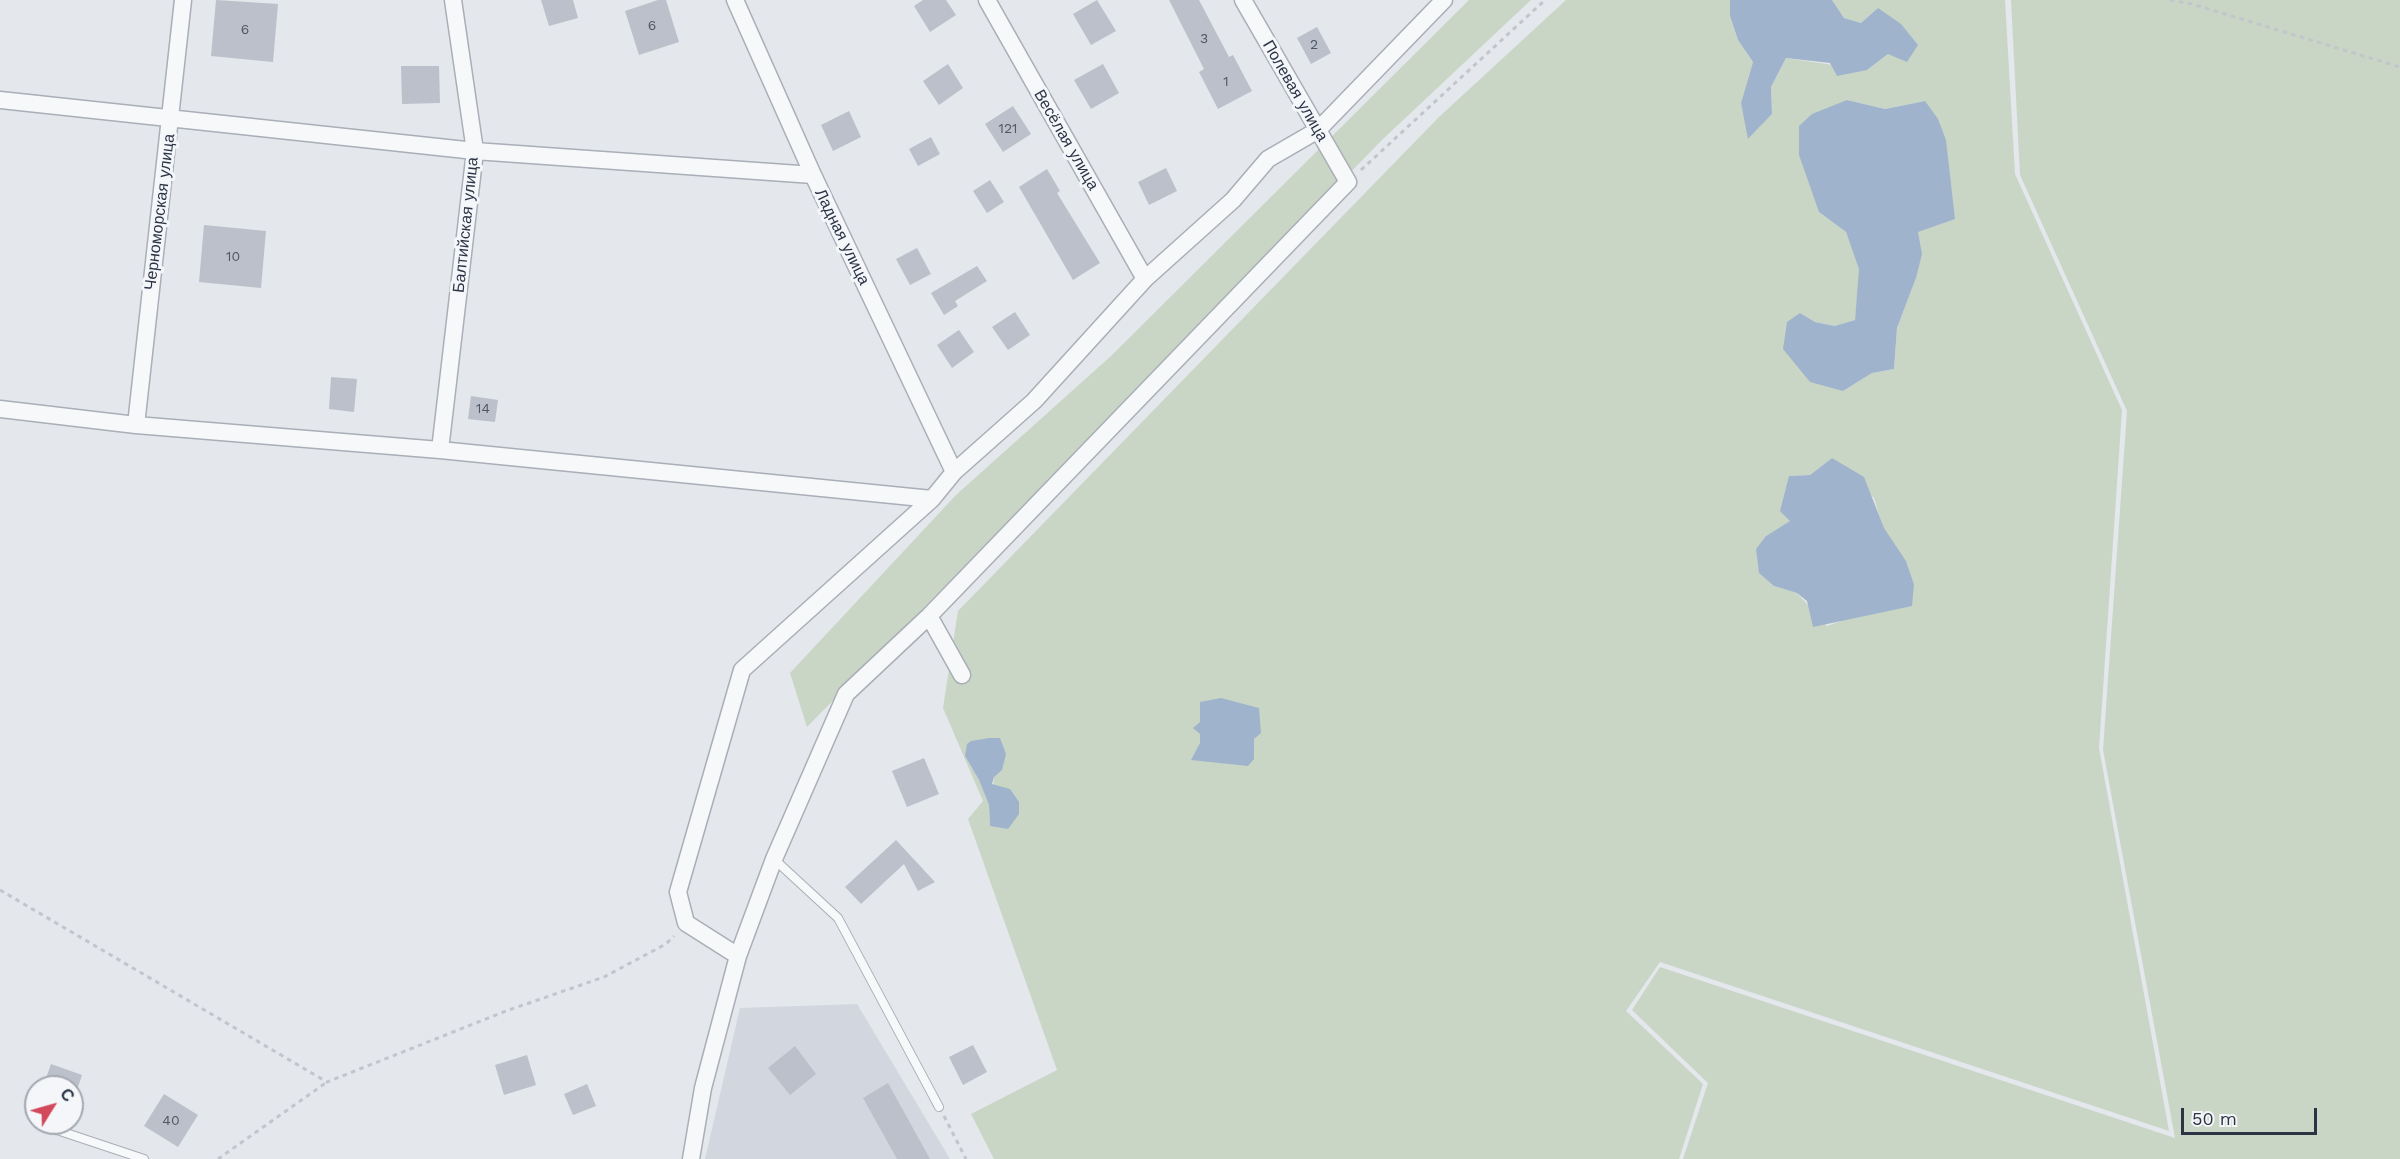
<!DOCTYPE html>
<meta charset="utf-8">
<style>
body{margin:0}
#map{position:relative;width:2400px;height:1159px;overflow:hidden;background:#e4e7ec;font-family:"Work Sans",sans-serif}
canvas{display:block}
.north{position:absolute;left:24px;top:1075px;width:60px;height:60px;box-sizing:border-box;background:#f4f6f9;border:2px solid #a4a8b1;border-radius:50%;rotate:53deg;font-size:16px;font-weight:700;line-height:24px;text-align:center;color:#2b3445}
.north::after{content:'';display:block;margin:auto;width:21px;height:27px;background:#d1495b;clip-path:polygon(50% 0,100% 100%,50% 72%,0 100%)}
.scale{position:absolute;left:2181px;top:1108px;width:136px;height:27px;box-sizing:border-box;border:3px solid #2b3445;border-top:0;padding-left:8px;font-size:18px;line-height:21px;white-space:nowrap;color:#2b3445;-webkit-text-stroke:4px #f4f6f9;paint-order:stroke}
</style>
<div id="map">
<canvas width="2400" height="1159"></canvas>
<div class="north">С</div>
<div class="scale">50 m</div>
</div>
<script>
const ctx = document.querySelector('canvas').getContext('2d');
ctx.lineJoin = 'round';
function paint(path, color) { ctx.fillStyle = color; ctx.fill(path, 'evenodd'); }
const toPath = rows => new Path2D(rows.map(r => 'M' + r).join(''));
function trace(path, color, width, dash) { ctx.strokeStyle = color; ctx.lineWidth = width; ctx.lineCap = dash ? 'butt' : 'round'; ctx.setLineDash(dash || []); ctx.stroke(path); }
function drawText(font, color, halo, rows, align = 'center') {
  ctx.font = font + ' "Work Sans",sans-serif'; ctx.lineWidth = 6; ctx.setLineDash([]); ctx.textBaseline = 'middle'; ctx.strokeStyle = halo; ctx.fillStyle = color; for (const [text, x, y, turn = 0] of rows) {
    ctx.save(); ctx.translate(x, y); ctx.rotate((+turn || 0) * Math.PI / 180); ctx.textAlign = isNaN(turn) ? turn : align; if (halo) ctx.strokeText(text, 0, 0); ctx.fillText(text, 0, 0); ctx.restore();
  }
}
paint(toPath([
 [857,1004,950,1159,705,1159,740,1008]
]), '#d2d6de');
paint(toPath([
 [1469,0,1531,0,1383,139,807,727,790,673,956,495,1111,356],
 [1566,0,1730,0,1730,16,1738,40,1753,62,1741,103,1749,138,1772,114,1771,87,1786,58,1867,70,1888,54,1878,8,1861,23,1844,18,1832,0,2005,0,2015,174,2122,410,2099,748,2169,1131,1660,962,1626,1011,1703,1084,1679,1159,994,1159,971,1114,1057,1070,968,819,983,801,943,708,958,611,1439,117],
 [1847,100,1885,109,1925,101,1946,140,1948,177,1918,232,1916,278,1897,328,1894,369,1872,373,1843,391,1800,313,1815,322,1836,326,1855,320,1860,269,1846,232,1819,212],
 [1832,458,1874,498,1883,528,1906,561,1914,584,1847,619,1827,626,1797,593,1774,586,1766,536,1791,521,1789,476,1810,475],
 [965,756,994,777,990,826,989,805,979,780],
 [2011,0,2400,0,2400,1159,1683,1159,1708,1083,1632,1010,1660,967,2175,1138,2103,750,2127,411,2020,175]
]), '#c9d6c5');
paint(toPath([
 [1730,0,1832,0,1844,18,1861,23,1878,8,1901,24,1918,45,1907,62,1888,54,1867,70,1837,76,1830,63,1786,58,1771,87,1772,114,1748,139,1741,103,1753,62,1738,40,1730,16],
 [1847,100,1885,109,1925,101,1938,119,1946,140,1955,219,1918,232,1922,254,1916,278,1897,328,1894,369,1872,373,1843,391,1810,382,1783,349,1787,322,1800,313,1815,322,1835,326,1855,320,1859,269,1846,232,1819,212,1799,155,1799,126,1812,114],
 [1832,458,1864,477,1884,528,1906,561,1914,584,1912,606,1813,627,1807,601,1797,593,1774,586,1759,573,1756,549,1766,536,1790,521,1780,511,1789,476,1810,475],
 [1221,698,1259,708,1261,733,1254,739,1254,759,1248,766,1191,760,1200,743,1200,734,1193,728,1200,722,1200,702],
 [989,738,1000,738,1006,754,1002,770,994,777,992,784,1010,789,1019,802,1019,814,1008,829,990,826,989,805,979,780,965,756,967,744,971,741]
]), '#9fb4cc');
paint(toPath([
 [216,0,278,4,273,62,211,56],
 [541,0,573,0,578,18,549,26],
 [658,0,666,0,679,42,639,55,625,11],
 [923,0,946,0,956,15,930,32,914,6],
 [1097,0,1116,31,1091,45,1073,14],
 [1169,0,1199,0,1229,57,1233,55,1252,91,1218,109,1199,72,1204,69],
 [1317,27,1331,53,1311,64,1297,38],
 [948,64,963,88,939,105,923,81],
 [1103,64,1119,93,1091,109,1074,80],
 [401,66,439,66,440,103,402,104],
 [1013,106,1031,134,1003,152,985,124],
 [849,111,861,137,833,151,821,125],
 [931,137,940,154,918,166,909,149],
 [1166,168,1177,191,1149,205,1138,182],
 [1047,169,1060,191,1057,193,1100,263,1073,280,1019,187],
 [990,180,1004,202,987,213,973,191],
 [204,225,266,231,261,288,199,282],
 [917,248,931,274,910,285,896,259],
 [977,266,987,281,955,301,958,306,944,315,931,293],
 [1015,312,1030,335,1008,350,992,327],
 [959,330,974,352,952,368,937,345],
 [331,377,357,379,354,412,329,409],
 [471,396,498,400,495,422,468,419],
 [924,758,939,794,907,807,892,771],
 [896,840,935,882,918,891,904,864,861,904,845,887],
 [973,1045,987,1072,963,1085,949,1057],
 [795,1046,816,1074,790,1095,768,1068],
 [527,1055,536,1085,504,1095,495,1065],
 [51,1064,82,1075,78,1087,43,1087],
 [888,1083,930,1159,897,1159,863,1098],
 [587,1084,596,1106,573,1115,564,1094],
 [164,1094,198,1115,178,1147,144,1126]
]), '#bbc0ca');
const service = toPath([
 [774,859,838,918,939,1107],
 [45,1126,144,1159]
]);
const minor = toPath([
 [735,0,813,175,954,472],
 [987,0,1145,279],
 [0,100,475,151,813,175],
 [0,409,136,425,440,450,932,499],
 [136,425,183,0],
 [440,450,475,151,453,0],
 [929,616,962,675],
 [738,956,774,859,846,694,929,616,1348,182,1243,0],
 [691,1159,703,1088,738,956,686,923,678,892,742,670,932,499,954,472,1034,401,1145,279,1233,200,1268,159,1318,130,1444,0]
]);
trace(service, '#a9aeb7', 10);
trace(minor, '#a9aeb7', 19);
trace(toPath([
 [2170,0,2192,4,2400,67],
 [1361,170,1545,0],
 [0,890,327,1082,506,1011,604,977,666,944,674,936],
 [944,1116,966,1159],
 [218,1159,327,1082]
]), '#c2c5cb', 3, [4.5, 4.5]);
trace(service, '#f7f8fa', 8);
trace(minor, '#f7f8fa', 16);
drawText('14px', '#4f5766', null, [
 ["6",652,26],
 ["6",245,30],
 ["3",1204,39],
 ["2",1314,45],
 ["1",1226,82],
 ["121",1008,129],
 ["10",233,257],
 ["14",483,409],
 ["40",171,1121]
]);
drawText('16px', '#2b3445', '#f4f6f9', [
 ["Полевая улица",1295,91,60],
 ["Весёлая улица",1066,140,60],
 ["Черноморская улица",160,212,-83],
 ["Балтийская улица",466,225,-84],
 ["Ладная улица",842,237,64]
]);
</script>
